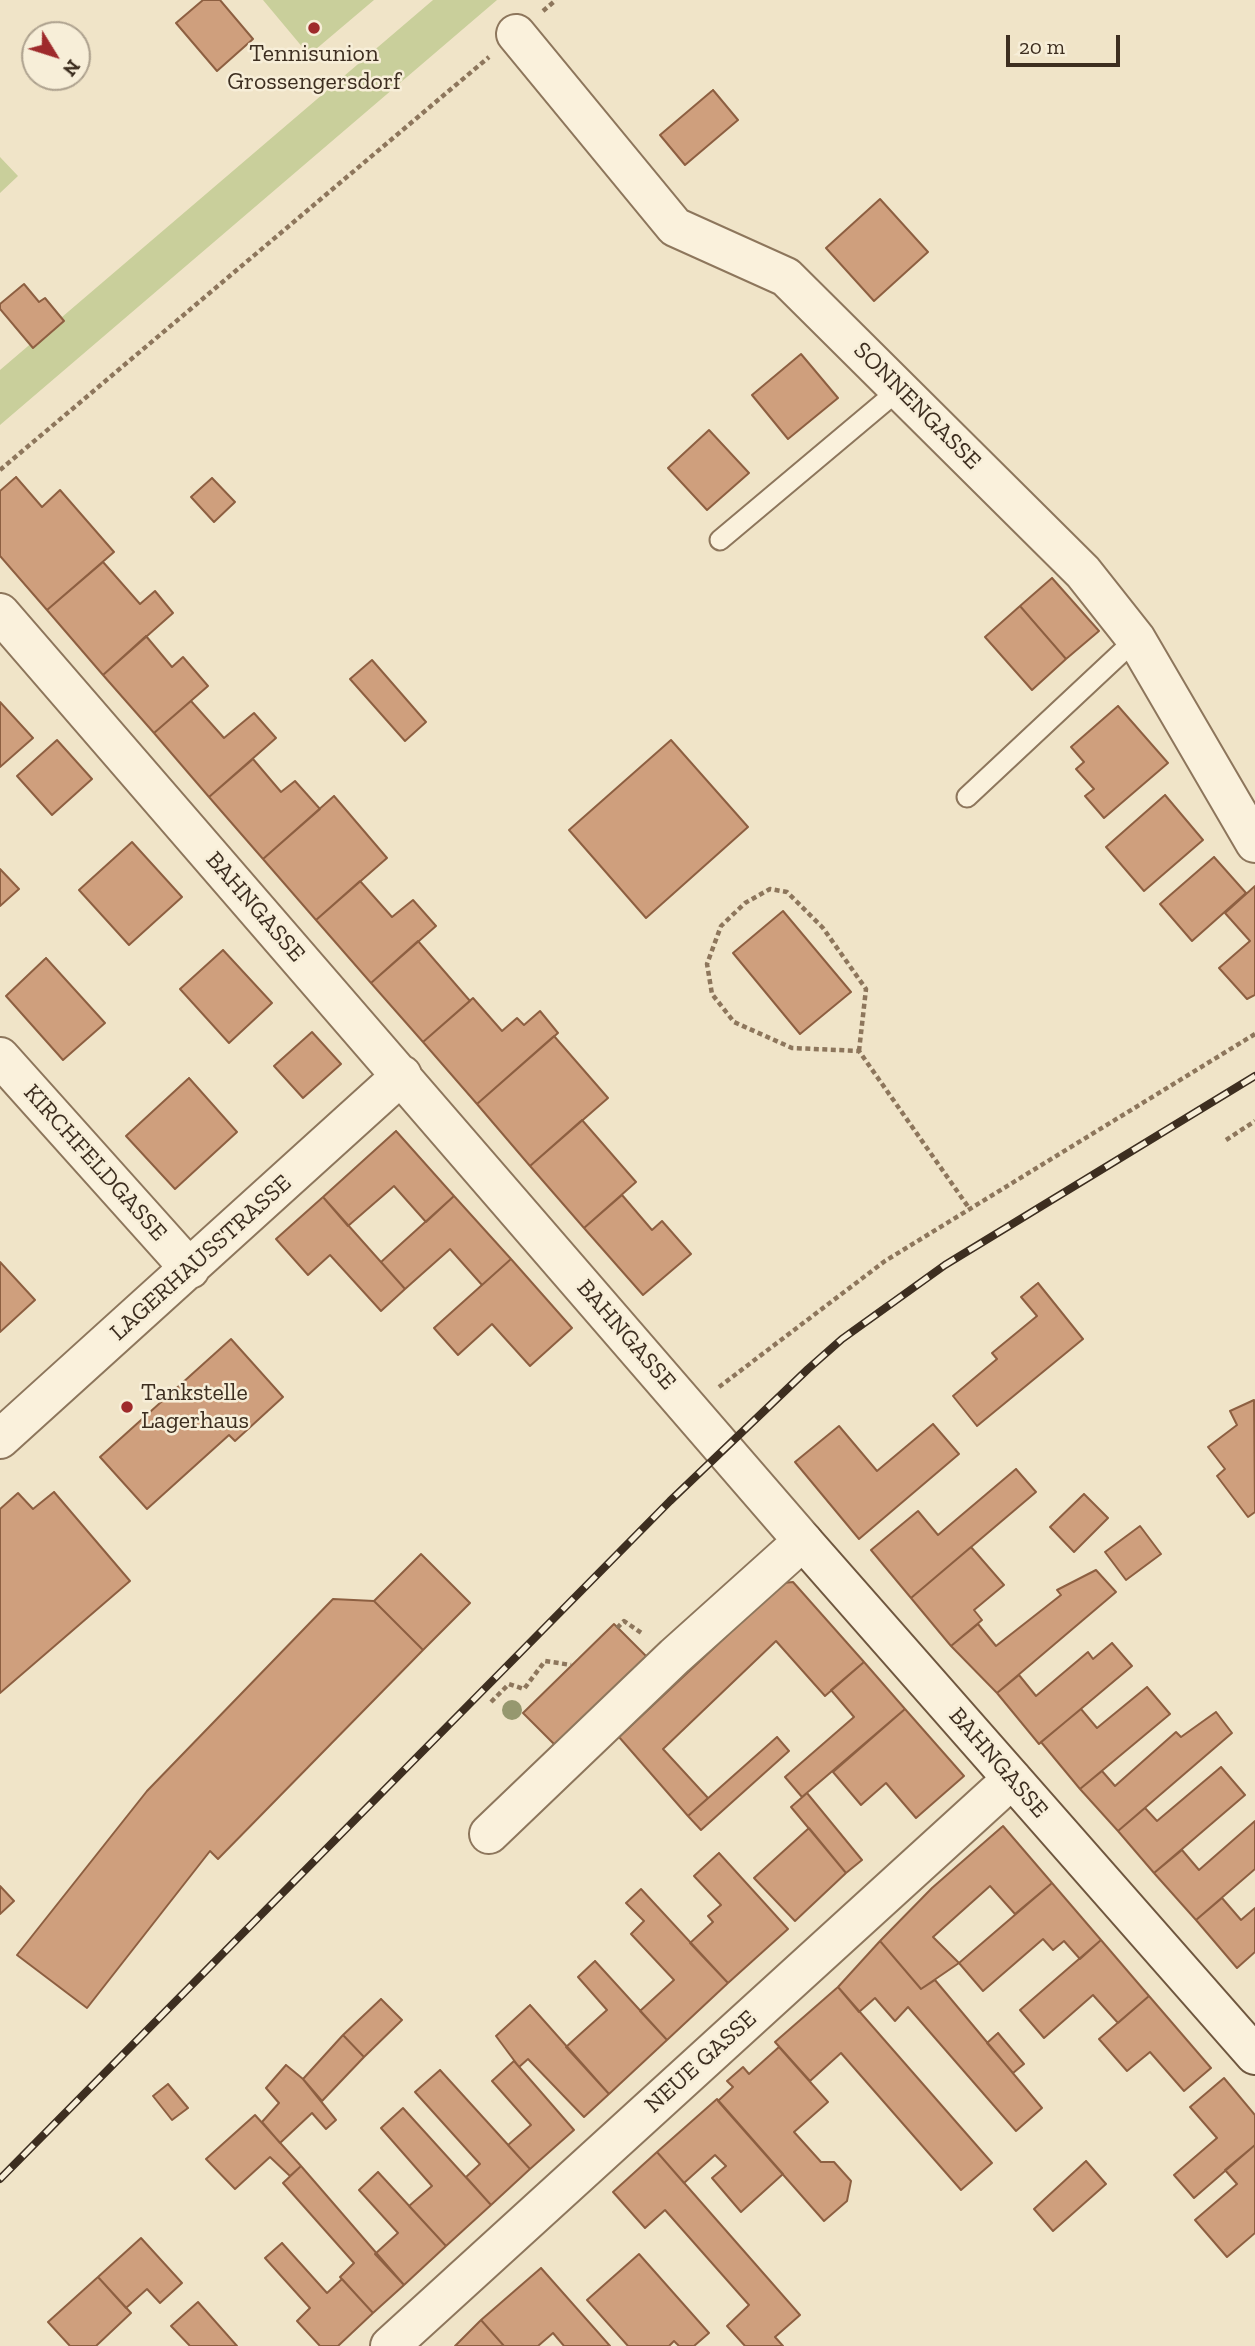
<!DOCTYPE html>
<style>
body{margin:0}
#map{position:relative;width:1255px;height:2346px;overflow:hidden;background:#f0e4c8;font-family:"Zilla Slab",serif}
canvas{display:block}
.north{position:absolute;left:21px;top:21px;width:70px;height:70px;box-sizing:border-box;background:#f7eed8;border:2px solid #ada18e;border-radius:50%;rotate:128deg;font-size:19px;font-weight:700;line-height:28px;text-align:center;color:#3d2e20}
.north::after{content:'';display:block;margin:auto;width:24px;height:32px;background:#9e2a2b;clip-path:polygon(50% 0,100% 100%,50% 72%,0 100%)}
.scale{position:absolute;left:1006px;top:35px;width:114px;height:32px;box-sizing:border-box;border:4px solid #3d2e20;border-top:0;padding-left:9px;font-size:21px;line-height:24px;white-space:nowrap;color:#3d2e20;-webkit-text-stroke:5px #f7eed8;paint-order:stroke}
</style>
<div id="map">
<canvas width="1255" height="2346"></canvas>
<div class="north">N</div>
<div class="scale">20 m</div>
</div>
<script>
const ctx = document.querySelector('canvas').getContext('2d');
ctx.lineJoin = 'round';
function paint(path, color) { ctx.fillStyle = color; ctx.fill(path, 'evenodd'); }
const toPath = rows => new Path2D(rows.map(r => 'M' + r).join(''));
function trace(path, color, width, dash) { ctx.strokeStyle = color; ctx.lineWidth = width; ctx.lineCap = dash ? 'butt' : 'round'; ctx.setLineDash(dash || []); ctx.stroke(path); }
function drawText(font, color, halo, rows, align = 'center') {
  ctx.font = font + ' "Zilla Slab",serif'; ctx.lineWidth = 5; ctx.setLineDash([]); ctx.textBaseline = 'middle'; ctx.strokeStyle = halo; ctx.fillStyle = color; for (const [text, x, y, turn = 0] of rows) {
    ctx.save(); ctx.translate(x, y); ctx.rotate((+turn || 0) * Math.PI / 180); ctx.textAlign = isNaN(turn) ? turn : align; if (halo) ctx.strokeText(text, 0, 0); ctx.fillText(text, 0, 0); ctx.restore();
  }
}
paint(toPath([
 [263,0,374,0,309,55],
 [433,0,497,0,0,425,0,370],
 [0,157,18,176,0,193]
]), '#c9cf9b');
const building = toPath([
 [203,0,220,0,253,39,217,71,176,23,203,0],
 [713,90,738,120,685,165,660,135,713,90],
 [880,199,928,252,874,301,826,248,880,199],
 [24,284,39,302,45,298,64,321,33,348,0,309,0,304,24,284],
 [801,354,838,398,788,439,752,395,801,354],
 [709,430,749,473,707,510,668,468,709,430],
 [16,477,42,507,60,490,114,552,47,610,0,556,0,491,16,477],
 [212,478,235,502,214,522,191,497,212,478],
 [103,562,140,604,155,591,173,613,103,675,47,610,103,562],
 [1052,578,1099,631,1066,659,1020,606,1052,578],
 [1020,606,1066,659,1032,690,985,637,1020,606],
 [146,636,172,667,183,657,208,686,154,733,103,675,146,636],
 [372,660,426,722,405,741,350,679,372,660],
 [191,701,224,738,254,713,276,738,209,797,154,733,191,701],
 [0,702,33,738,0,767,0,702],
 [1118,706,1168,763,1104,818,1085,796,1094,789,1076,769,1084,762,1071,747,1118,706],
 [57,740,92,779,52,815,17,776,57,740],
 [671,740,748,827,646,918,569,830,671,740],
 [253,759,281,792,295,781,320,809,263,859,209,797,253,759],
 [1165,795,1203,840,1144,891,1106,847,1165,795],
 [334,796,387,858,316,920,263,859,334,796],
 [132,842,182,897,129,945,79,890,132,842],
 [1214,857,1246,893,1192,941,1160,904,1214,857],
 [0,869,19,889,0,906,0,869],
 [360,881,392,917,413,900,436,926,371,983,316,920,360,881],
 [1255,886,1255,995,1247,999,1219,968,1250,941,1225,913,1255,886],
 [783,911,851,992,800,1034,733,953,783,911],
 [418,941,470,1001,423,1042,371,983,418,941],
 [223,950,272,1003,229,1043,180,989,223,950],
 [46,958,105,1023,63,1060,6,996,46,958],
 [473,998,502,1031,517,1018,524,1025,540,1011,558,1033,477,1104,423,1042,473,998],
 [312,1032,341,1064,303,1098,274,1066,312,1032],
 [554,1036,608,1098,530,1166,477,1104,554,1036],
 [189,1078,237,1132,175,1189,126,1136,189,1078],
 [582,1120,636,1182,584,1228,530,1166,582,1120],
 [396,1131,454,1196,426,1222,394,1186,348,1226,323,1197,396,1131],
 [622,1195,652,1230,662,1221,691,1254,643,1295,584,1228,622,1195],
 [454,1196,511,1259,482,1285,450,1249,405,1289,381,1262,454,1196],
 [323,1197,405,1289,381,1311,330,1255,308,1275,276,1239,323,1197],
 [511,1259,572,1328,530,1366,492,1324,458,1355,434,1328,511,1259],
 [0,1262,35,1300,0,1332,0,1262],
 [1038,1283,1083,1339,977,1426,953,1396,997,1359,992,1353,1037,1316,1021,1297,1038,1283],
 [231,1339,283,1397,235,1441,229,1435,147,1509,100,1457,231,1339],
 [1254,1400,1255,1512,1248,1517,1217,1476,1225,1469,1208,1447,1237,1425,1230,1411,1254,1400],
 [933,1424,959,1454,859,1539,795,1462,839,1426,877,1471,933,1424],
 [1016,1469,1036,1492,911,1598,871,1550,918,1511,938,1535,1016,1469],
 [54,1492,130,1581,0,1693,0,1509,18,1493,33,1509,54,1492],
 [1084,1494,1108,1518,1074,1552,1050,1527,1084,1494],
 [1140,1526,1161,1554,1126,1580,1105,1552,1140,1526],
 [971,1547,1004,1585,974,1610,982,1620,951,1646,911,1598,971,1547],
 [421,1554,470,1603,423,1650,374,1601,421,1554],
 [1096,1570,1116,1592,997,1693,951,1646,978,1624,996,1646,1061,1595,1057,1590,1096,1570],
 [793,1582,864,1662,825,1696,776,1641,663,1749,708,1798,688,1816,619,1737,783,1583,793,1582],
 [333,1599,374,1601,423,1650,218,1859,210,1851,87,2008,17,1955,147,1791,333,1599],
 [614,1624,651,1661,560,1750,523,1713,614,1624],
 [1112,1643,1132,1666,1039,1744,997,1693,1019,1675,1036,1696,1088,1652,1093,1659,1112,1643],
 [864,1662,905,1709,802,1797,785,1777,854,1717,831,1690,864,1662],
 [1147,1687,1170,1714,1080,1789,1041,1742,1081,1709,1097,1728,1147,1687],
 [905,1709,964,1776,916,1818,886,1783,861,1805,833,1772,905,1709],
 [1216,1712,1232,1733,1118,1831,1080,1789,1102,1771,1115,1786,1176,1732,1181,1737,1216,1712],
 [777,1737,789,1751,701,1830,688,1816,777,1737],
 [1221,1767,1245,1795,1154,1873,1118,1831,1145,1808,1157,1821,1221,1767],
 [807,1793,862,1860,846,1873,791,1807,807,1793],
 [1255,1821,1255,1869,1196,1920,1154,1873,1182,1850,1199,1870,1255,1821],
 [1003,1826,1052,1883,1015,1914,990,1886,933,1937,959,1963,921,1989,880,1941,932,1888,1003,1826],
 [809,1828,846,1873,795,1921,754,1878,809,1828],
 [719,1853,788,1929,728,1983,690,1943,713,1922,708,1916,721,1905,694,1876,719,1853],
 [1052,1883,1101,1940,1080,1959,1064,1941,1053,1950,1043,1939,983,1991,959,1963,1052,1883],
 [0,1886,14,1901,0,1914,0,1886],
 [641,1889,728,1983,667,2040,640,2011,674,1980,631,1934,644,1921,626,1903,641,1889],
 [1222,1898,1241,1920,1255,1908,1255,1952,1237,1968,1196,1920,1222,1898],
 [1101,1940,1149,1996,1118,2023,1093,1995,1044,2038,1020,2010,1101,1940],
 [880,1941,921,1989,935,1980,1042,2108,1016,2131,908,2007,895,2021,875,1998,859,2012,838,1987,880,1941],
 [595,1961,667,2040,609,2094,566,2047,607,2010,578,1977,595,1961],
 [838,1987,992,2163,961,2190,841,2053,810,2081,775,2042,838,1987],
 [1149,1996,1211,2068,1184,2091,1150,2052,1127,2071,1099,2039,1149,1996],
 [381,1999,402,2020,364,2057,343,2035,381,1999],
 [530,2005,609,2094,584,2117,528,2059,519,2067,496,2036,530,2005],
 [998,2033,1024,2064,1013,2073,987,2043,998,2033],
 [343,2035,364,2057,322,2101,303,2079,343,2035],
 [779,2047,828,2102,794,2132,821,2162,834,2162,851,2181,847,2201,824,2221,718,2101,733,2087,727,2081,743,2067,749,2074,779,2047],
 [514,2061,574,2130,530,2169,508,2145,531,2125,492,2081,514,2061],
 [286,2065,303,2079,336,2120,326,2129,312,2113,280,2143,262,2122,279,2103,266,2088,286,2065],
 [440,2070,530,2169,491,2205,466,2177,480,2164,415,2092,440,2070],
 [1224,2078,1255,2115,1255,2145,1194,2198,1174,2175,1217,2138,1190,2107,1224,2078],
 [168,2084,188,2108,172,2120,153,2096,168,2084],
 [717,2099,783,2174,741,2212,712,2178,726,2166,715,2155,684,2183,657,2152,717,2099],
 [403,2108,491,2205,446,2246,409,2206,432,2186,381,2128,403,2108],
 [255,2115,301,2166,290,2176,270,2157,235,2189,206,2159,255,2115],
 [1255,2145,1255,2233,1227,2257,1195,2220,1237,2184,1225,2170,1255,2145],
 [657,2152,800,2315,775,2337,783,2346,745,2346,727,2326,749,2305,665,2210,645,2228,613,2192,657,2152],
 [1086,2161,1106,2184,1053,2231,1034,2209,1086,2161],
 [301,2166,404,2285,373,2313,340,2277,354,2263,283,2183,301,2166],
 [378,2172,446,2246,404,2285,375,2254,398,2233,359,2190,378,2172],
 [141,2238,182,2283,160,2303,147,2289,126,2308,98,2277,141,2238],
 [282,2243,327,2293,342,2279,373,2313,338,2346,320,2346,297,2321,310,2308,265,2258,282,2243],
 [639,2254,709,2333,694,2346,679,2346,674,2341,669,2346,628,2346,587,2300,639,2254],
 [541,2268,610,2346,564,2346,553,2333,538,2346,504,2346,481,2320,541,2268],
 [98,2277,131,2313,96,2346,70,2346,48,2322,98,2277],
 [198,2302,237,2346,190,2346,171,2326,198,2302],
 [481,2320,504,2346,455,2346,481,2320]
]);
paint(building, '#cf9f7d');
trace(building, '#8d5f41', 2);
const lane = toPath([
 [720,540,901,388],
 [967,797,1136,639]
]);
const street = toPath([
 [516,34,675,227,786,277,1083,572,1136,639,1255,843],
 [0,613,803,1541,675,1656,489,1834],
 [0,1057,190,1269],
 [0,1439,402,1075],
 [390,2346,1012,1779]
]);
const secondary = toPath([
 [803,1541,1255,2055]
]);
trace(lane, '#8d765c', 23);
trace(street, '#8d765c', 42);
trace(secondary, '#6f573f', 42);
trace(toPath([
 [543,11,556,0],
 [0,470,489,57],
 [859,1051,866,989,823,928,787,892,770,889,745,903,721,926,707,964,712,994,734,1022,792,1048,859,1051,969,1208],
 [1226,1140,1255,1121],
 [719,1387,885,1261,1255,1034],
 [617,1628,624,1621,643,1634],
 [491,1702,509,1684,524,1689,545,1661,571,1665]
]), '#8d765c', 4.5, [5, 3.5]);
trace(lane, '#faf1dc', 19);
trace(street, '#faf1dc', 38);
trace(secondary, '#faf1dc', 38);
const rail = toPath([
 [0,2179,670,1501,808,1369,842,1339,945,1265,1255,1076]
]);
trace(rail, '#3d2e20', 8);
trace(rail, '#f7eed8', 5, [16]);
ctx.fillStyle = '#96986f';
for (const [x, y] of [
 [512,1710]
]) { ctx.beginPath(); ctx.arc(x, y, 10, 0, 2 * Math.PI); ctx.fill(); }
for (const [x, y, r, color] of [
 [314,28,7,"#9e2a2b"],
 [127,1407,7,"#9e2a2b"]
]) { const dot = new Path2D(); dot.arc(x, y, r, 0, 2 * Math.PI); ctx.fillStyle = color; ctx.fill(dot); trace(dot, '#f7eed8', 2.5); }
drawText('24px', '#3d2e20', '#f7eed8', [
 ["Tennisunion",314,54],
 ["Grossengersdorf",314,82],
 ["Tankstelle",141,1393,"left"],
 ["Lagerhaus",141,1421,"left"]
]);
drawText('24px', '#3d2e20', '#f7eed8', [
 ["SONNENGASSE",917,406,45],
 ["BAHNGASSE",255,907,49],
 ["KIRCHFELDGASSE",95,1163,48],
 ["LAGERHAUSSTRASSE",201,1258,-42],
 ["BAHNGASSE",626,1335,49],
 ["BAHNGASSE",998,1763,49],
 ["NEUE GASSE",701,2062,-42]
]);
</script>
